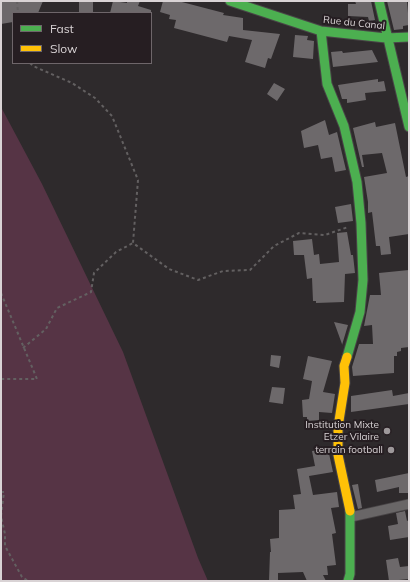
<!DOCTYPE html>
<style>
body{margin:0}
#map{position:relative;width:410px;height:582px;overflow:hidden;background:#2e2a2c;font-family:Mulish,sans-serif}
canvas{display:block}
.frame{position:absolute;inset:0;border:2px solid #d9d3d5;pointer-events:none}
.legend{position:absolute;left:12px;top:12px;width:140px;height:52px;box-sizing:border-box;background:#261e22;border:1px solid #6e666a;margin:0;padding:5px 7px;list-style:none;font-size:12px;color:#d9d3d5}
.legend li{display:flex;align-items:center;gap:8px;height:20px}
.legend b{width:20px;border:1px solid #6e666a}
</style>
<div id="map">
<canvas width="410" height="582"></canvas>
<div class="frame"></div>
<ul class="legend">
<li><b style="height:5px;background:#4caf50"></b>Fast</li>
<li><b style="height:5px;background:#ffc107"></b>Slow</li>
</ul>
</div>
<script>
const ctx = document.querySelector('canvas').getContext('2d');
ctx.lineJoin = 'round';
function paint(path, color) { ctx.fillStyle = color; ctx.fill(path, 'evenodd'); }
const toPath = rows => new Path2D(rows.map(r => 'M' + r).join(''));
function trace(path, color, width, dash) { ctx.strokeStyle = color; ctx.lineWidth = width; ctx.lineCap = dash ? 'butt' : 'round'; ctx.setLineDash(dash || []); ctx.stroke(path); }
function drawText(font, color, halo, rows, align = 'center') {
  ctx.font = font + ' Mulish,sans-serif'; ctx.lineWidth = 4; ctx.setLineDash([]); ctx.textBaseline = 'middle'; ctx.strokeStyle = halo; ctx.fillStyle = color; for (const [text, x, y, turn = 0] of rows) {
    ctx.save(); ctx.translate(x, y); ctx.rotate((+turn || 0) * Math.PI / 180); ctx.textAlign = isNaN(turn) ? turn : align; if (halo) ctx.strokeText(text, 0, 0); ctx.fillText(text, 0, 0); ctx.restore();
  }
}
paint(toPath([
 [1,107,42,184,123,352,198,558,208,581,1,581]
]), '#563445');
paint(toPath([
 [1,1,43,1,38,13,13,13,13,22,1,24],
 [79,1,93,1,93,13,79,13],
 [113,1,127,3,127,1,140,1,138,6,151,10,151,13,110,13],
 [163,1,178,1,224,13,223,15,243,18,243,30,280,34,271,59,268,58,265,68,245,62,252,40,229,36,227,42,174,28,176,20,169,19,170,15,160,12],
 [355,1,371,1,375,20,369,21,368,17,348,16,348,4,356,4],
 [387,1,407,1,409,25,403,26,403,29,394,30],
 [295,35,308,36,307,40,314,41,313,59,293,57],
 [372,50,378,62,333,67,331,52,342,51,343,53],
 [378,79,378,82,384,81,386,91,365,93,366,100,347,103,347,99,342,99,338,85],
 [274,83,285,89,277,101,267,94],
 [325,120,329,135,337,132,346,170,335,172,332,157,321,159,318,145,304,148,301,131],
 [375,122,376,127,395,123,406,177,409,176,409,234,389,237,391,254,381,255,380,246,376,246,372,212,368,213,368,202,364,177,387,173,382,153,362,155,364,167,362,167,353,128],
 [351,204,353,221,338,223,335,207],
 [347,232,351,255,353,255,355,273,345,274,344,302,316,303,316,301,313,301,312,278,307,279,304,255,294,255,293,241,312,239,314,255,319,254,320,264,339,262,337,233],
 [409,270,409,347,401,348,401,351,397,352,397,356,394,356,394,373,353,376,352,367,359,344,373,344,372,325,364,326,370,295,381,295,379,273],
 [334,322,348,325,342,345,342,344],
 [271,355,281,356,279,368,270,366],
 [308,356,332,361,323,392,335,394,332,413,319,412,319,420,307,421,307,417,303,417,302,400,309,399,312,381,303,379],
 [272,387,285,388,283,404,269,402],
 [392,390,393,396,409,393,409,404,351,412,351,396],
 [328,449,333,472,309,476,313,495,337,492,339,507,331,508,336,533,332,534,336,565,327,566,328,575,323,575,326,581,307,581,303,572,278,573,278,581,269,581,270,552,271,552,270,539,279,538,279,510,295,509,293,495,301,494,297,469,315,466,312,451],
 [409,473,409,493,399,493,399,487,377,492,375,480],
 [358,484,362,508,358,509,352,485],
 [405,511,407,521,409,520,409,537,390,540,388,526,398,524,396,513],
 [398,558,400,567,409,566,409,579,389,581,386,560]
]), '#6d696b');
const street = toPath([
 [351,517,409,504]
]);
const fast = toPath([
 [230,1,321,31,386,38,409,37],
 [379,1,409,127],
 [321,31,327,84,344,126,357,182,361,223,363,280,360,312,347,357],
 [348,581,350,574,350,511]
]);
const slow = toPath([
 [347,357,344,366,345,383,338,427,338,455,350,511]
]);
trace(street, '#494547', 11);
trace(fast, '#494547', 11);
trace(slow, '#494547', 11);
trace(toPath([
 [17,1,18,13],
 [30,63,33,66,72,83,95,98,112,116,138,180,133,243,169,269,198,280,223,271,250,270,274,246,299,233,325,235,348,227],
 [1,293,37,379,1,379],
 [23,348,46,329,57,308,91,292,94,273,116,252,133,243],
 [1,492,4,492,1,516,5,534,5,546,22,577,28,581]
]), '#636061', 2, [3, 3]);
trace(street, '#696667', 9);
trace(fast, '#4caf50', 9);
trace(slow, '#ffc107', 9);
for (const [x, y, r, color] of [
 [387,431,4,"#9d989a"],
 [391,450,4,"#9d989a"]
]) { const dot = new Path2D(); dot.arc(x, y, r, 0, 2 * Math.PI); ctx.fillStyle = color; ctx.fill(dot); trace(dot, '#261e22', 1.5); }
drawText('10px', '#d9d3d5', '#261e22', [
 ["Rue du Canal",354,23,6]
]);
drawText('10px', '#d9d3d5', '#261e22', [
 ["Institution Mixte",379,425],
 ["Etzer Vilaire",379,437],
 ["terrain football",383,450]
], 'right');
</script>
